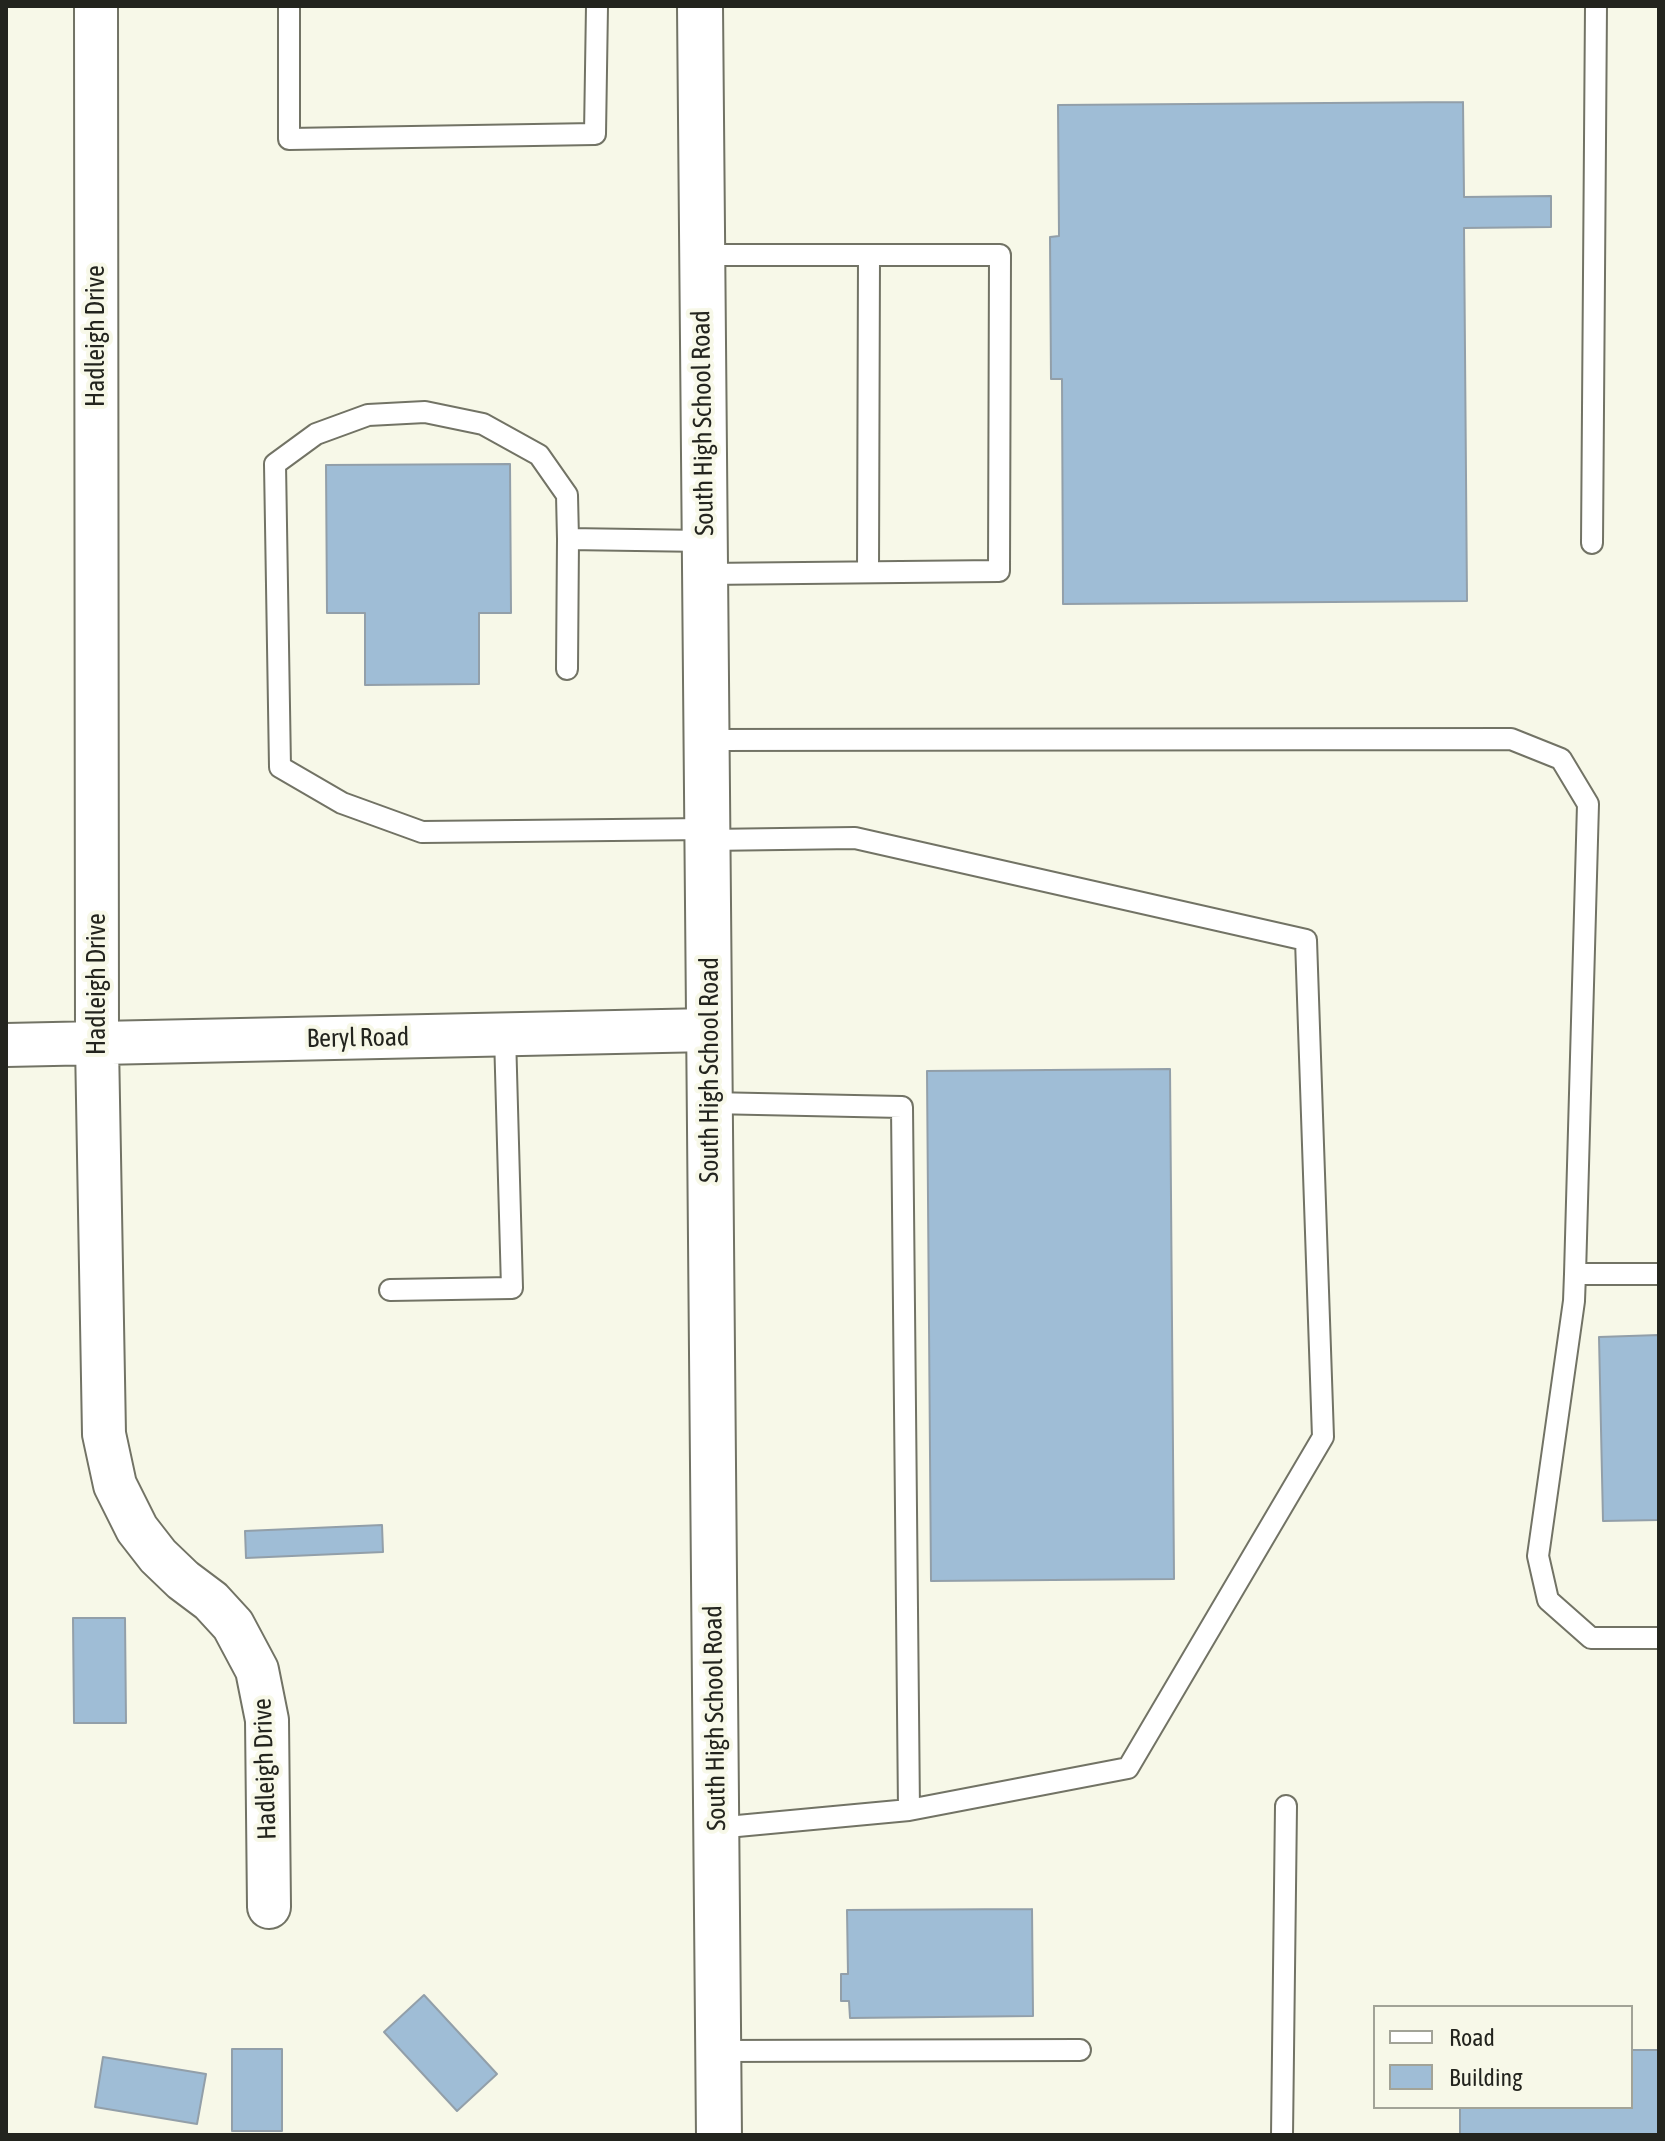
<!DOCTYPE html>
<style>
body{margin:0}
#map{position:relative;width:1665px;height:2141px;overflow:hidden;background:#f7f8e8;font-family:"Asap Condensed",sans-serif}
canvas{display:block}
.frame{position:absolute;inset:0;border:8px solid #23241e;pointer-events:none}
.legend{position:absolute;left:1373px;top:2005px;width:260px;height:104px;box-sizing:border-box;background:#f7f8e8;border:2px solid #a2a397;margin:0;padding:10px 14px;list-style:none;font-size:24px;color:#23241e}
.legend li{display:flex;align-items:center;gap:16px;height:40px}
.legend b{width:40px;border:2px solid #a2a397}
</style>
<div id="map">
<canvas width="1665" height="2141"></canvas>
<div class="frame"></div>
<ul class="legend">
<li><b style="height:10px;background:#fff"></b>Road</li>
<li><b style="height:22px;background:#9fbdd6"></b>Building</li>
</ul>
</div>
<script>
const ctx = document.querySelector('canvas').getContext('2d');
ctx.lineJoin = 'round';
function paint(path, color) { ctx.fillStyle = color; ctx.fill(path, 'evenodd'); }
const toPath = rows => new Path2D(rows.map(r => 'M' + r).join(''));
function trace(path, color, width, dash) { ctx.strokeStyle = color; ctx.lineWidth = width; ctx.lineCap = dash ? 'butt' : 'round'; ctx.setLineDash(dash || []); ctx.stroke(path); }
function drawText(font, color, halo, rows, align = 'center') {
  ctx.font = font + ' "Asap Condensed",sans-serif'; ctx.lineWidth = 8; ctx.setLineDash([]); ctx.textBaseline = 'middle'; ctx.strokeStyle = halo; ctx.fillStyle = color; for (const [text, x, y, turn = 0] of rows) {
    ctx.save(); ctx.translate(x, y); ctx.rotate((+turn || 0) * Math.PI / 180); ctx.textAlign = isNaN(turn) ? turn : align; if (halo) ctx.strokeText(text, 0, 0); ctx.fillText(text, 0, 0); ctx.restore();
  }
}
const building = toPath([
 [1463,102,1464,197,1551,196,1551,227,1464,228,1467,601,1063,604,1062,379,1051,379,1050,237,1059,236,1058,105,1463,102],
 [510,464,511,613,479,613,479,684,365,685,365,613,327,613,326,465,510,464],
 [1170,1069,1174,1579,931,1581,927,1071,1170,1069],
 [1659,1335,1659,1520,1603,1521,1599,1337,1659,1335],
 [382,1525,383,1552,246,1558,245,1531,382,1525],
 [73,1618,125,1618,126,1723,74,1723,73,1618],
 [1032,1909,1033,2016,850,2018,849,2001,841,2001,841,1974,848,1974,847,1910,1032,1909],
 [424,1995,497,2074,457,2111,384,2032,424,1995],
 [232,2049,282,2049,282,2131,232,2131,232,2049],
 [1631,2050,1659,2050,1659,2135,1460,2135,1460,2107,1631,2107,1631,2050],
 [103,2057,206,2074,197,2124,95,2107,103,2057]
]);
paint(building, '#9fbdd6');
trace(building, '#929fa9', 2);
const lane = toPath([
 [289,6,289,139,595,134,597,6],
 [702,255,1000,255,999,571,705,574],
 [705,541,568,539,567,495,539,455,483,424,425,412,368,415,316,434,275,464,280,767,342,803,422,832,707,829],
 [1592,543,1596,6],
 [868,572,869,255],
 [567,669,568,539],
 [707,740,1511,739,1561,759,1588,804,1575,1274,1574,1301,1538,1556,1548,1600,1591,1638,1659,1638],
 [708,840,855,838,1306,940,1323,1437,1128,1768,909,1810],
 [710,1103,902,1107,909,1810,716,1828],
 [1575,1274,1659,1274],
 [390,1290,512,1288,505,1035],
 [718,2051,1080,2050],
 [1282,2135,1286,1806]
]);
const street = toPath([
 [96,6,97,1044,104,1434,115,1485,137,1529,158,1556,183,1580,211,1601,233,1625,257,1670,267,1720,269,1907],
 [6,1045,709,1030]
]);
const secondary = toPath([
 [700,6,719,2135]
]);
trace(lane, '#727365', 24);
trace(street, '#727365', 46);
trace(secondary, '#727365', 48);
trace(lane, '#fff', 20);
trace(street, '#fff', 42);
trace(secondary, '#fff', 44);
drawText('26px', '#23241e', '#f7f8e8', [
 ["Hadleigh Drive",96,336,-90],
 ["South High School Road",703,423,-91],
 ["Hadleigh Drive",97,984,-90],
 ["Beryl Road",358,1038,-1],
 ["South High School Road",710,1070,-90],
 ["South High School Road",715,1718,-91],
 ["Hadleigh Drive",265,1769,-92]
]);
</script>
